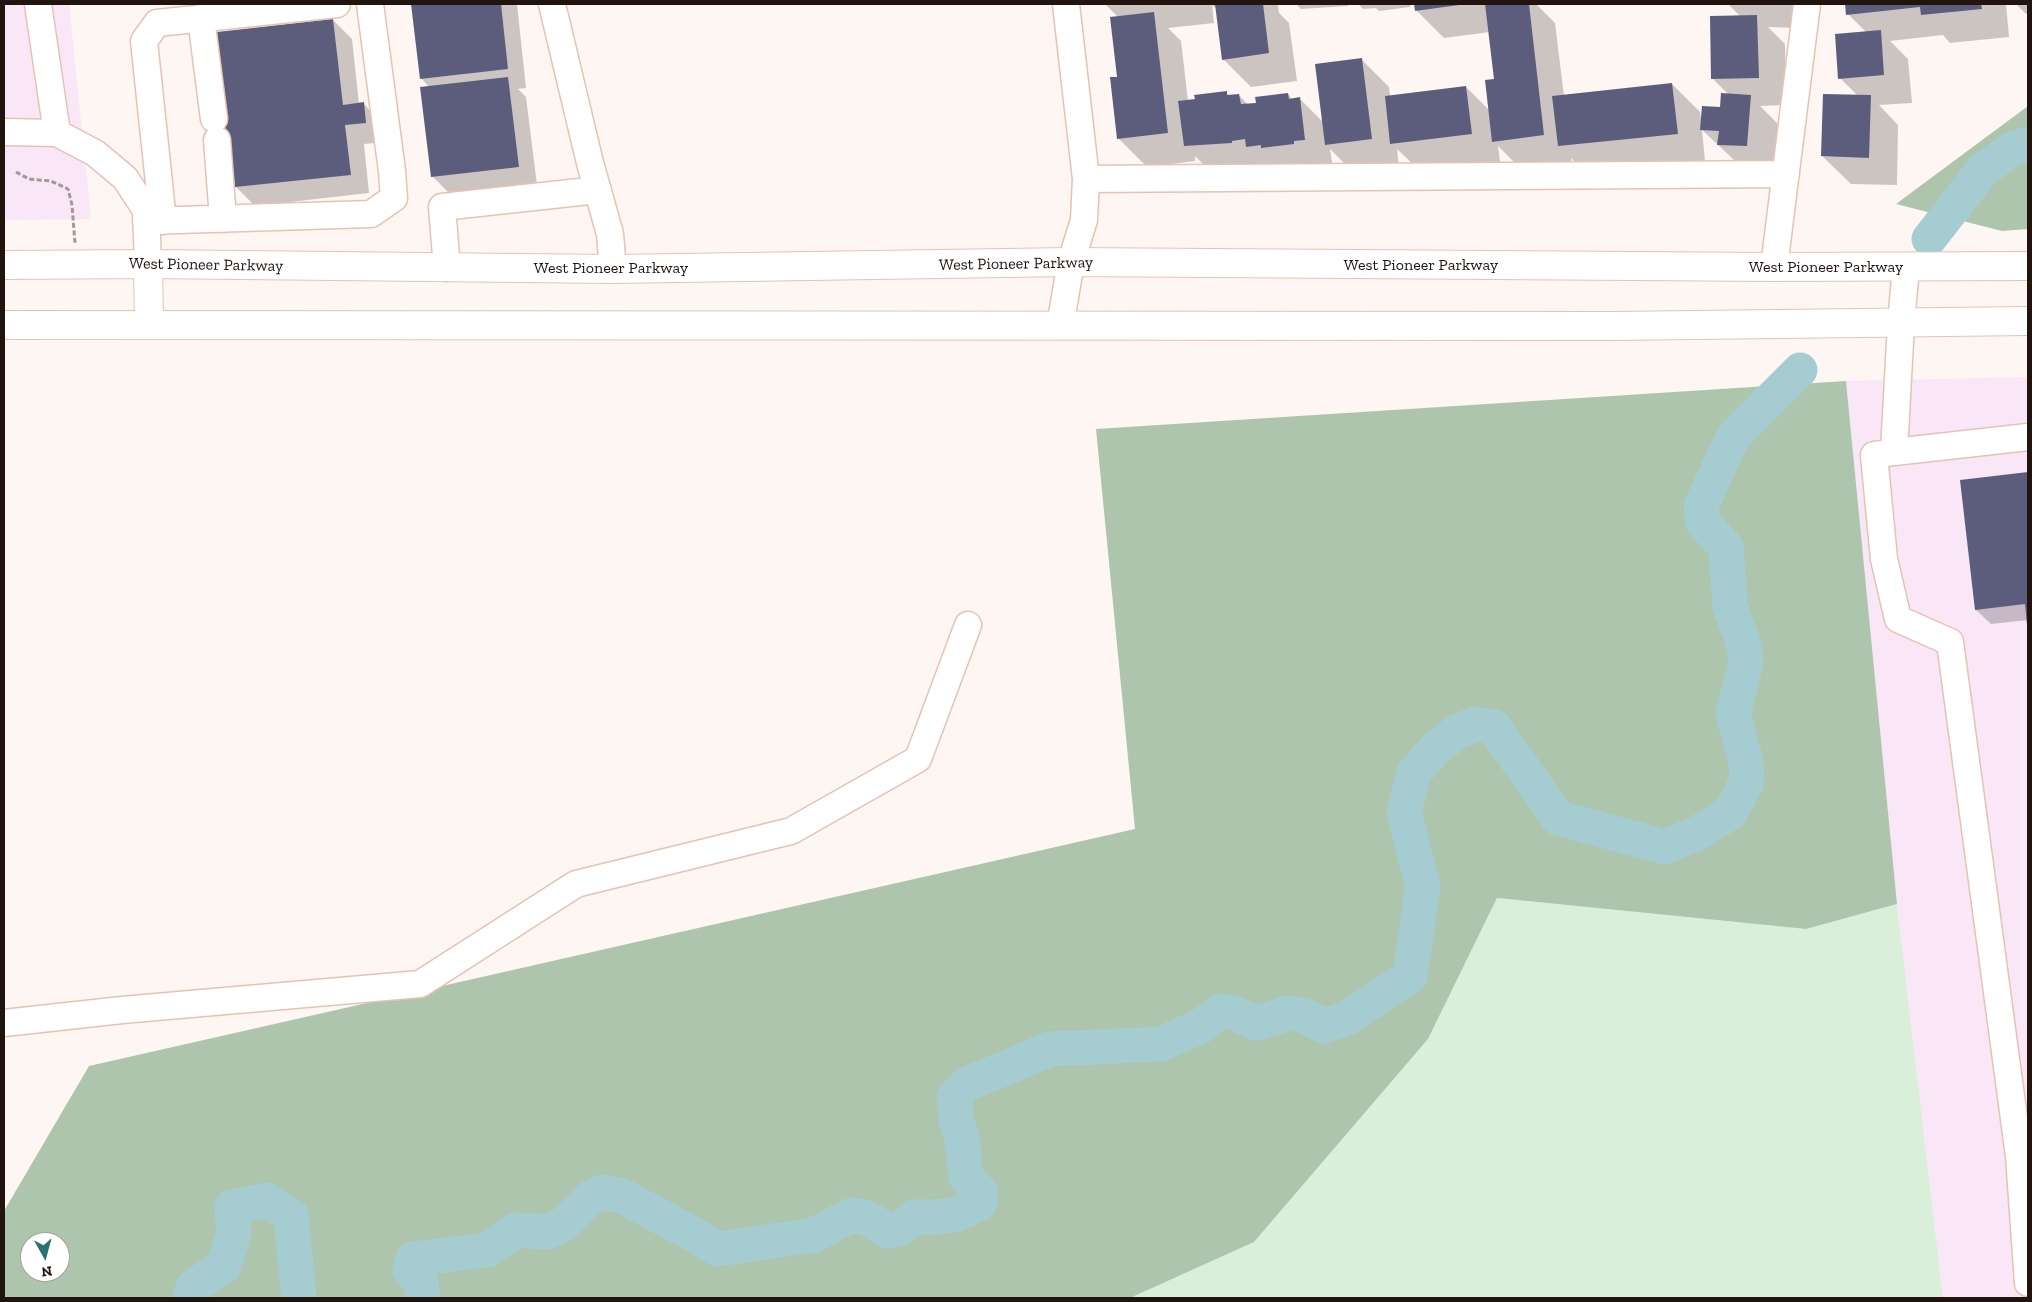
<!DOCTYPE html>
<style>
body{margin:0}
#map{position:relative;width:2032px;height:1302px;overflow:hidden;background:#fef6f2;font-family:"Zilla Slab",serif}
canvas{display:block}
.frame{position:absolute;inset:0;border:5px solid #21140f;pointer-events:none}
.north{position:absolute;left:20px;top:1232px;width:50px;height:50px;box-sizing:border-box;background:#fff;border:1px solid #a6a19f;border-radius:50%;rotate:173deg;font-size:14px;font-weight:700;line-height:20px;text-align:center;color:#21140f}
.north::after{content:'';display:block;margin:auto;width:18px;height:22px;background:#287271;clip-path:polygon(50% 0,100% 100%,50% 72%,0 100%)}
</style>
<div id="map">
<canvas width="2032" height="1302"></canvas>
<div class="frame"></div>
<div class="north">N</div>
</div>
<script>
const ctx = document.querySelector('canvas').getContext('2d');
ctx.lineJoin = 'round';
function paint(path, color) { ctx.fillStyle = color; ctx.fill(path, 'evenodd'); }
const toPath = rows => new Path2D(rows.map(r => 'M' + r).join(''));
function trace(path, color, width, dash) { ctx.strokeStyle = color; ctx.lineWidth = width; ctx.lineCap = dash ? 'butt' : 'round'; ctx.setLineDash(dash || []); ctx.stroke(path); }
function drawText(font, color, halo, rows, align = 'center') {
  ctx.font = font + ' "Zilla Slab",serif'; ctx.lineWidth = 5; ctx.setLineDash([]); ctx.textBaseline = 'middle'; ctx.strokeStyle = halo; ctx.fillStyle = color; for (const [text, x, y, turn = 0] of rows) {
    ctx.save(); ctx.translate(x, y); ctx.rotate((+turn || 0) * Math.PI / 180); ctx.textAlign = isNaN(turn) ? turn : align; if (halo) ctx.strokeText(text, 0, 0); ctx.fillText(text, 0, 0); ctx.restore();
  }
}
paint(toPath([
 [4,4,69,4,91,219,4,220],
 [2028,377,2028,1298,1943,1298,1897,904,1846,381]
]), '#f9e7f8');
paint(toPath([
 [1497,898,1806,929,1897,904,1943,1298,1130,1298,1254,1242,1428,1039]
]), '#d9efd9');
paint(toPath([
 [2028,106,2028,229,2002,231,1896,204],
 [1846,381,1897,904,1806,929,1497,898,1428,1039,1254,1242,1130,1298,4,1298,4,1211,89,1066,1135,829,1096,429],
 [30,1242,60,1242,60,1272,30,1272]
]), '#aec5ad');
paint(toPath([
 [412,4,517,4,526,88,518,89,526,97,537,185,452,196,433,177,430,88,421,78],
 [1105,4,1278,4,1279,13,1289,23,1297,81,1251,87,1223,59,1217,9,1212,5,1214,23,1168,28,1181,41,1188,101,1226,93,1230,96,1239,95,1248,105,1288,94,1293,100,1300,99,1323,122,1361,59,1389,87,1390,96,1466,87,1490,111,1495,80,1490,32,1444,38,1416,10,1415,4,1536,4,1555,23,1564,96,1672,84,1700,112,1701,119,1721,109,1729,95,1712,78,1741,17,1728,4,1797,4,1797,28,1768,27,1785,44,1786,105,1760,106,1778,124,1775,174,1747,172,1702,130,1705,161,1587,174,1571,158,1572,163,1521,169,1498,146,1500,162,1420,171,1397,149,1399,167,1354,173,1330,149,1333,168,1213,174,1195,156,1195,161,1147,167,1119,139,1119,18],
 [1296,4,1348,4,1348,6,1301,9],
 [1358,4,1411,4,1410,7,1379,11,1376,8,1363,9],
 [1847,4,2006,4,2009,37,1950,43,1943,35,1890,41,1908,59,1912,103,1879,105,1898,125,1897,185,1851,184,1822,156,1858,96,1840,78,1866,32,1848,14],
 [2016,4,2028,4,2028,13,2026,14],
 [333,20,352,39,359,104,363,103,382,123,385,142,364,144,369,193,255,206,236,187,233,159,229,159,209,140],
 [2028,473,2028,624,2028,620,1991,624,1976,610,1961,481]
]), '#0003');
trace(toPath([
 [1929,239,1983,170,2012,149,2028,144],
 [190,1298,193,1287,224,1266,234,1232,232,1207,267,1200,291,1216,299,1298],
 [423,1298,421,1283,410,1270,413,1259,487,1250,516,1230,547,1232,564,1224,590,1198,602,1192,622,1196,693,1234,718,1249,814,1235,852,1215,867,1218,888,1231,901,1228,914,1217,936,1217,958,1214,979,1204,981,1193,966,1177,962,1138,956,1118,954,1097,967,1084,1050,1049,1161,1044,1201,1026,1220,1011,1234,1013,1257,1023,1288,1013,1303,1015,1324,1026,1345,1019,1410,976,1423,886,1404,813,1414,773,1437,747,1457,732,1476,724,1494,727,1558,818,1665,847,1698,833,1731,812,1747,781,1746,762,1733,714,1746,661,1744,645,1730,606,1726,547,1703,523,1701,506,1733,437,1800,370]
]), '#a5cdd1', 35);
paint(toPath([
 [411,4,501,4,508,69,420,79],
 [1215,4,1263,4,1269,53,1222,60],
 [1414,4,1459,4,1459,5,1415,11],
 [1485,4,1529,4,1544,135,1492,142,1485,80,1494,79],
 [1845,4,1981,4,1982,9,1921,15,1920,7,1846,15],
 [1154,12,1168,133,1117,139,1110,77,1117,77,1110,17],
 [1757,15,1759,78,1711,79,1710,16],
 [333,19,343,105,364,102,366,123,345,125,351,175,235,187,230,138,208,141,206,120,226,117,217,32],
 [1881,30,1884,75,1838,79,1835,34],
 [1362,58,1372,139,1325,145,1315,64],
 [508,77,519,167,431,177,420,87],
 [1672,83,1678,134,1558,146,1552,96],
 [1466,86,1472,134,1390,144,1385,96],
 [1227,91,1227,95,1239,94,1241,104,1256,103,1255,97,1288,93,1289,99,1300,97,1305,140,1294,141,1294,144,1261,148,1261,145,1246,147,1245,139,1232,141,1232,143,1184,146,1178,101,1195,99,1194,95],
 [1721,93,1751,95,1747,146,1717,145,1719,131,1700,130,1702,106,1720,107],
 [1823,94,1871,95,1869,158,1821,156],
 [2028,472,2028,625,2027,625,2025,604,1975,610,1960,480]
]), '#5c5d7c');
const minor = toPath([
 [38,4,57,133,95,153,125,178,146,210,148,264],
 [552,4,590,163,610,234,613,269],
 [201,18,214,119],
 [4,132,57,133],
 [217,140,223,219],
 [1086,179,1786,174],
 [146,221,371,214,394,198,392,171,370,4],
 [163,221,144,41,157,23,337,4],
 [1774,267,1807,4],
 [1906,267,1901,323,1894,452,2028,437],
 [447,268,442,207,598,190],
 [1060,326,1071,262,1084,220,1086,179,1066,4],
 [1894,452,1874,455,1884,559,1898,619,1950,642,2019,1156,2028,1283],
 [4,1023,122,1010,420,984,576,884,791,831,918,759,968,625]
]);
const major = toPath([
 [148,264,149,325],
 [4,265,148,264,613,269,1071,262,1774,267,2028,266],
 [4,325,1612,326,2028,321]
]);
trace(minor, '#e7c2b2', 29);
trace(major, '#e7c2b2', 30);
trace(toPath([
 [16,172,29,179,51,181,68,189,72,205,75,243]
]), '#a29894', 3, [5, 2.5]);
trace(minor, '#fff', 26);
trace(major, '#fff', 28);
drawText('16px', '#21140f', '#fff', [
 ["West Pioneer Parkway",1016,264,-1],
 ["West Pioneer Parkway",206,265,1],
 ["West Pioneer Parkway",1421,265],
 ["West Pioneer Parkway",1826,267],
 ["West Pioneer Parkway",611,268]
]);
</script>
